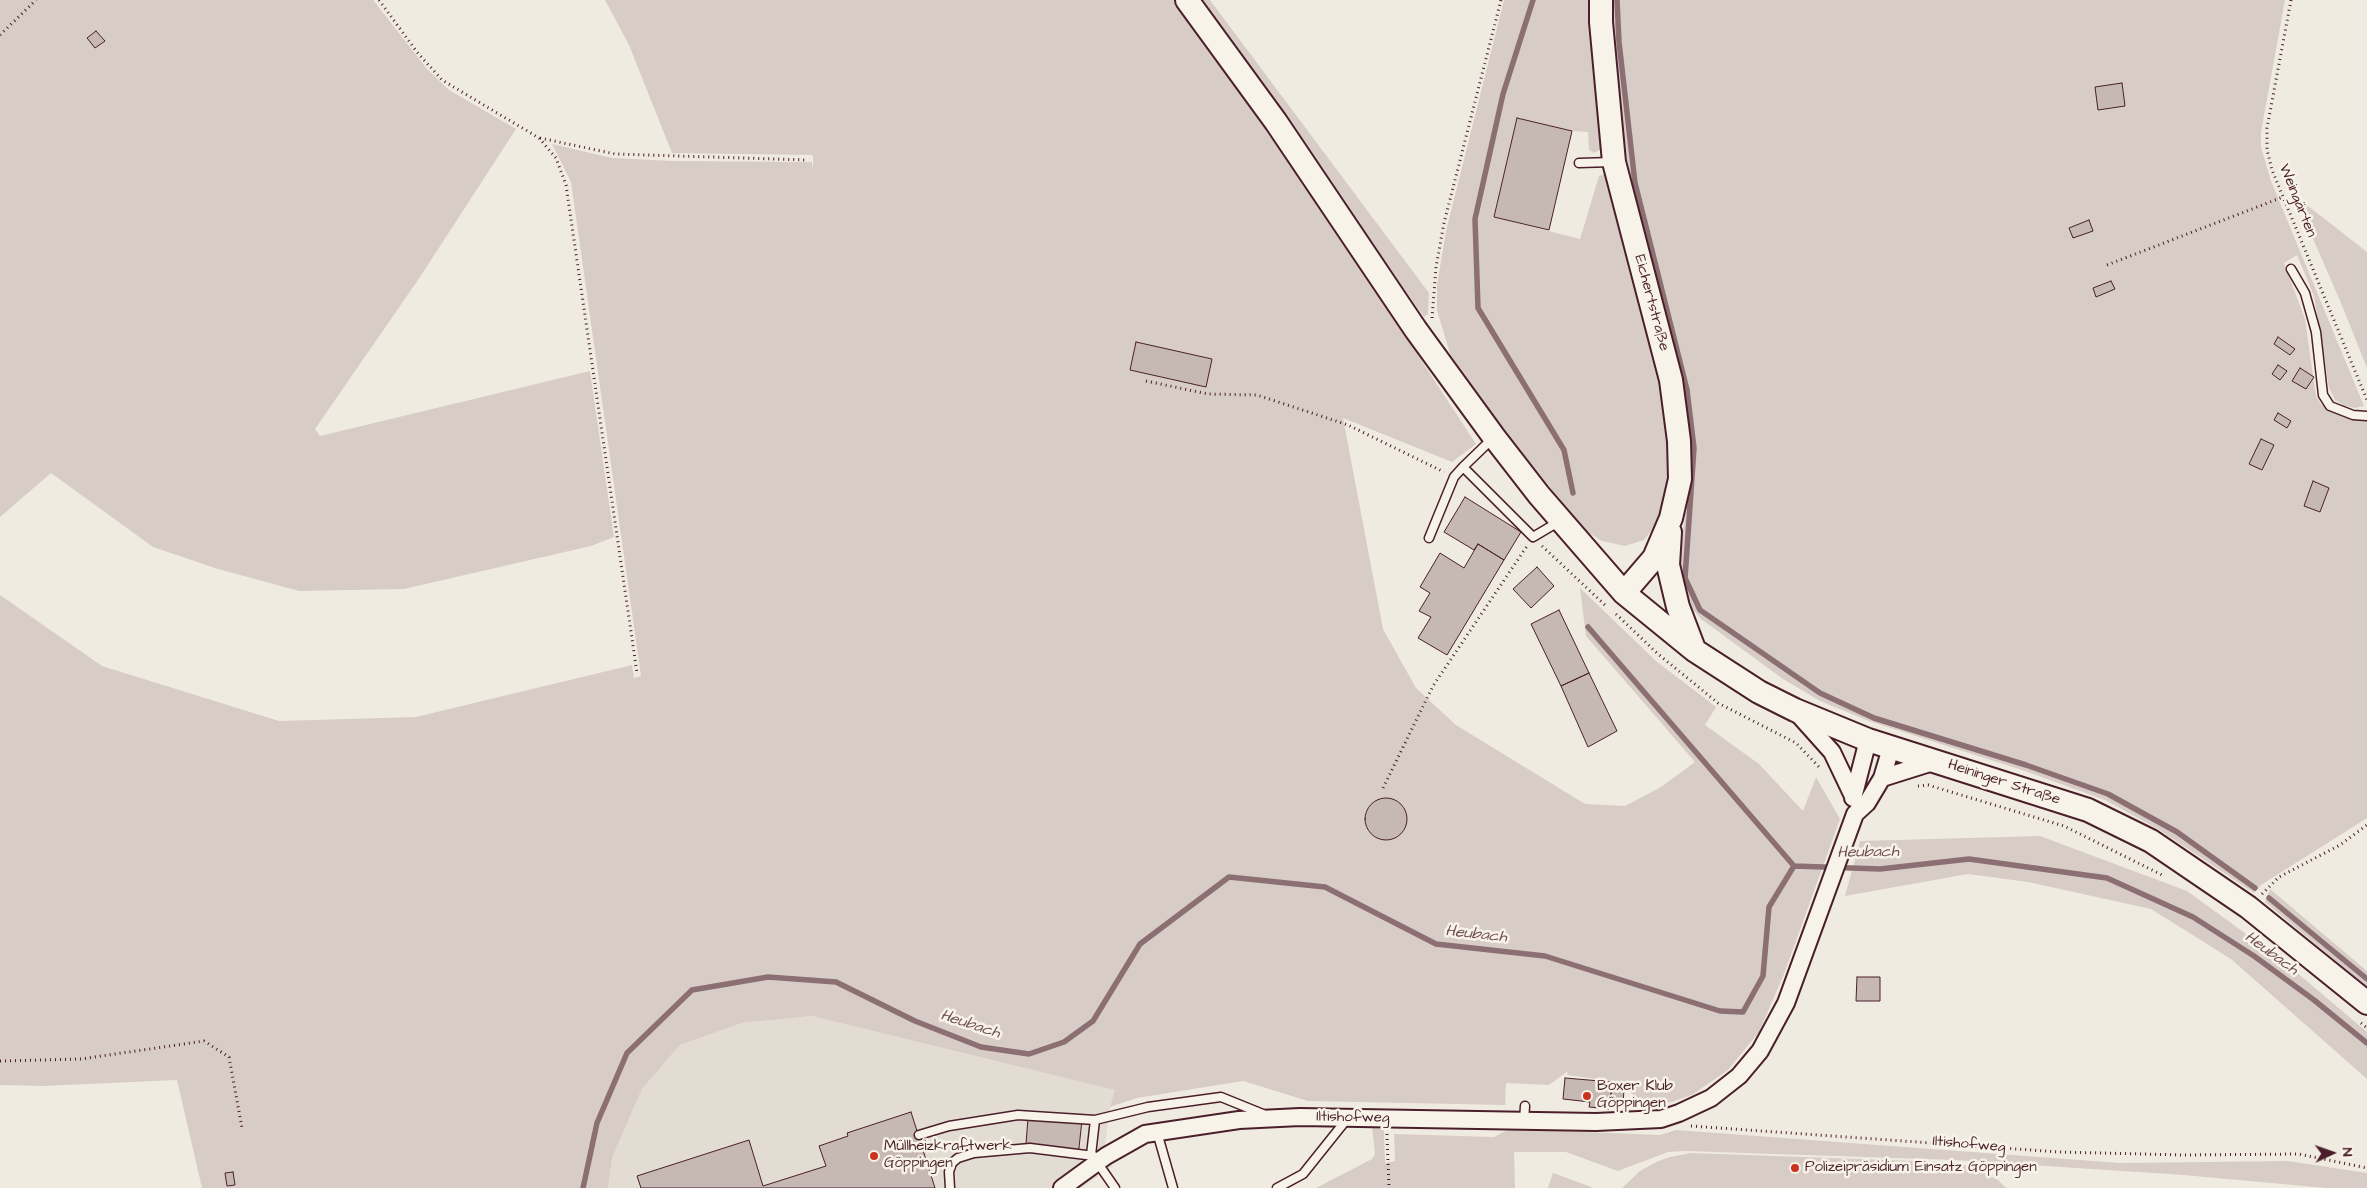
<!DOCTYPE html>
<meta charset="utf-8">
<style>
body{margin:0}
#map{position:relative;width:2367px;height:1188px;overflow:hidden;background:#f0ebe0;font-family:"Architects Daughter",sans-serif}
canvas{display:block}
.north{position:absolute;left:2307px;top:1128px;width:50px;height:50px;-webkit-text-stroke:4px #f7f3e8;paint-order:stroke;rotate:87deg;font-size:14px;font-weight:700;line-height:20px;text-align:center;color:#4a1f2b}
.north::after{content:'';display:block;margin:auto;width:18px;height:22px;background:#4a1f2b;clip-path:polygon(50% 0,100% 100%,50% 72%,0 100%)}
</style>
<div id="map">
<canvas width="2367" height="1188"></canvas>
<div class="north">N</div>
</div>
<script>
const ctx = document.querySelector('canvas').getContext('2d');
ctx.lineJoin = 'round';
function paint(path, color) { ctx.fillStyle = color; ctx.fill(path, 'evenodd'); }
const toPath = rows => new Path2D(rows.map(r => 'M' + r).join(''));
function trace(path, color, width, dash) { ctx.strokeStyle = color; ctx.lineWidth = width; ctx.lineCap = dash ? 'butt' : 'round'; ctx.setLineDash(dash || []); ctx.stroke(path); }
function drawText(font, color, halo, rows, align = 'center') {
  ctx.font = font + ' "Architects Daughter",sans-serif'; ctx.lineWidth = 5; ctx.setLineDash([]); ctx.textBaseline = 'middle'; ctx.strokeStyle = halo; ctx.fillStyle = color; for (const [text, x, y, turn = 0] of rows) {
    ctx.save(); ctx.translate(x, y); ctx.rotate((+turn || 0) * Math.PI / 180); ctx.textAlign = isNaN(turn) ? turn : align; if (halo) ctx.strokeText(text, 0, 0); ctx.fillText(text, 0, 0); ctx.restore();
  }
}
paint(toPath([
 [812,1016,1116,1090,1110,1107,1104,1153,1113,1166,1081,1188,608,1188,612,1158,642,1089,680,1045,742,1023]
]), '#e3dcd2');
paint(toPath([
 [0,0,373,0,427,69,449,90,516,129,420,277,315,429,320,436,590,371,614,537,591,546,404,589,299,591,218,569,153,547,51,473,0,517],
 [605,0,1177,0,1338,233,1476,444,1452,462,1343,418,1383,629,1416,688,1456,725,1585,804,1625,806,1661,787,1695,762,1586,636,1580,588,1656,661,1716,707,1705,725,1759,764,1803,811,1816,777,1840,819,1784,974,1759,1032,1728,1070,1692,1095,1665,1104,1642,1108,1630,1091,1632,1084,1567,1075,1568,1071,1549,1085,1506,1083,1505,1105,1308,1101,1243,1081,1137,1098,1110,1107,1115,1090,812,1016,742,1023,680,1045,642,1089,612,1158,608,1188,202,1188,177,1080,43,1086,0,1085,0,595,102,666,279,721,416,717,632,665,634,678,641,676,571,182,552,144,612,158,672,161,812,162,813,170,813,155,672,153,629,45],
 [1136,343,1212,359,1206,386,1130,370],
 [1202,0,1210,0,1429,293,1428,314,1424,317],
 [1504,0,1593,0,1602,149,1594,153,1589,150,1588,132,1572,131,1517,118,1494,217,1580,239,1599,176,1605,174,1611,178,1661,383,1671,465,1667,499,1658,522,1644,540,1625,546,1602,541,1584,530,1499,423,1450,354,1437,310,1437,285,1446,231],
 [1612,0,2285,0,2261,132,2261,147,2271,181,2364,406,2355,408,2345,406,2335,400,2329,388,2314,296,2297,255,2284,263,2305,319,2316,396,2321,404,2331,411,2367,419,2367,818,2261,885,2254,893,2158,829,2105,800,2025,771,1869,721,1820,701,1783,679,1701,619,1688,604,1679,570,1687,495,1620,122,1615,67],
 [2294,195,2367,252,2367,368,2341,303],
 [2040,836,2187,891,2282,960,2367,1032,2367,1079,2231,959,2151,909,2028,882,1968,874,1845,896,1860,841],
 [2270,889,2367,971,2367,987,2265,902],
 [1372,1126,1384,1130,1385,1163,1395,1161,1394,1134,1494,1137,1509,1129,1660,1135,1676,1130,2120,1163,2288,1161,2367,1173,2367,1188,2326,1188,2184,1175,1954,1160,1686,1151,1668,1152,1618,1171,1566,1152,1514,1152,1515,1188,1316,1188,1372,1159,1375,1154],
 [1691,1153,1944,1162,1971,1166,1998,1180,2006,1188,1622,1188,1640,1171,1656,1162,1670,1157],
 [1553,1173,1594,1188,1548,1188]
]), '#d8cdc6');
trace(toPath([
 [1533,0,1503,94,1475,219,1478,308,1564,450,1573,493],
 [1617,0,1619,42,1635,183,1687,390,1694,448,1685,578,1700,610,1820,693,1874,718,2026,765,2108,794,2177,832,2255,888],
 [1588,627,1794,866],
 [2269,898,2367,979],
 [583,1188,597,1123,627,1053,692,990,768,977,836,982,915,1021,981,1047,1029,1054,1064,1042,1093,1021,1140,944,1229,877,1325,887,1436,944,1545,956,1720,1011,1743,1012,1763,976,1769,907,1794,866,1880,869,1969,859,2107,878,2193,917,2254,956,2314,1000,2367,1043]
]), '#8b6f72', 5.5);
const building = toPath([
 [96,31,105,41,95,48,87,38,96,31],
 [2122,83,2125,106,2098,110,2095,87,2122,83],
 [1517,118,1572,131,1549,230,1494,217,1517,118],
 [2089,220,2093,231,2073,238,2069,228,2089,220],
 [2111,281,2115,289,2096,297,2093,288,2111,281],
 [2278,337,2295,349,2290,355,2274,344,2278,337],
 [1136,342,1212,359,1206,387,1130,370,1136,342],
 [2278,365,2287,371,2280,380,2272,374,2278,365],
 [2300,368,2314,377,2306,389,2292,381,2300,368],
 [2278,413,2291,421,2287,428,2274,420,2278,413],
 [2261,439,2274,445,2262,470,2249,464,2261,439],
 [2313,481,2329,488,2320,512,2304,506,2313,481],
 [1465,497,1521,532,1504,560,1478,544,1474,550,1444,532,1465,497],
 [1478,544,1504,560,1447,655,1418,638,1431,617,1419,611,1430,593,1420,587,1440,553,1464,568,1478,544],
 [1537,567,1554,586,1531,608,1513,589,1537,567],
 [1559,610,1589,673,1561,686,1531,624,1559,610],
 [1589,673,1617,731,1588,747,1561,686,1589,673],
 '1365 819a21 21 0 1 1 42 0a21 21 0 1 1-42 0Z',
 [1857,977,1880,977,1880,1001,1856,1001,1857,977],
 [1565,1078,1612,1082,1609,1109,1589,1107,1590,1102,1563,1099,1565,1078],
 [1612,1087,1624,1088,1623,1106,1610,1104,1612,1087],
 [911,1112,935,1188,641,1188,637,1176,749,1140,763,1186,826,1166,819,1146,848,1136,847,1133,911,1112],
 [1028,1118,1082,1120,1078,1157,1036,1152,1026,1144,1028,1118],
 [233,1172,235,1185,227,1186,225,1173,233,1172]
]);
paint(building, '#c6b8b3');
trace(building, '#4a1f2b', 1);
const lane = toPath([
 [1579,163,1612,162],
 [2291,269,2305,293,2316,332,2323,395,2330,406,2353,415,2367,416],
 [1492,439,1463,467,1533,537,1560,521],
 [1429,538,1454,477,1463,467],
 [1524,1121,1525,1106],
 [1157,1132,1173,1188],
 [919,1135,949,1126,1018,1115,1095,1120],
 [1091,1155,1095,1120,1148,1107,1221,1097,1263,1114],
 [1097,1162,1115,1188],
 [950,1188,949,1172,952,1163,958,1158,974,1153,1030,1148,1094,1156],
 [1277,1188,1303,1174,1347,1119]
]);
const street = toPath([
 [1798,714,1832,752,1852,794],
 [1882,778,1936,761],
 [1853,798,1868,740],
 [1062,1188,1106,1156,1145,1134,1239,1120,1300,1117,1596,1122,1661,1119,1679,1113,1711,1098,1739,1076,1760,1051,1786,1003,1855,814,1867,803,1882,778,1891,748]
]);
const secondary = toPath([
 [1187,0,1276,122,1416,330,1494,437,1539,495,1624,593,1694,650,1759,692,1795,710,1868,740,2088,810,2151,841,2248,907,2367,1003],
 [1601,0,1601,22,1614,162,1671,380,1679,441,1680,479,1671,518,1654,558,1624,593],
 [1670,532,1668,565,1678,607,1694,649]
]);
trace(lane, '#4a1f2b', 11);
trace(street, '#4a1f2b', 20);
trace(secondary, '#4a1f2b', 26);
trace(toPath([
 [379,0,417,52,442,80,539,138,556,158,566,185,637,673],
 [2291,0,2267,128,2267,150,2272,170,2367,400],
 [0,35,36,0],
 [540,138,615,154,807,160],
 [2107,265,2283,197],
 [1432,318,1436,267,1444,223,1501,0],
 [1146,381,1208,394,1257,395,1348,425,1444,472],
 [1542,546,1605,605],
 [1616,614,1658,654,1718,703,1796,743,1819,767],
 [1918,786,1928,785,2064,826,2162,875],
 [1383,788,1433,686,1527,546],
 [2262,894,2279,877,2340,845,2367,825],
 [2361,1023,2367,1028],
 [0,1061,81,1059,204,1041,229,1057,242,1128],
 [1691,1126,2059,1152,2183,1155,2299,1154,2367,1168],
 [1387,1134,1389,1188]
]), '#4a1f2b', 3, [1, 4]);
trace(lane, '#f7f3e8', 8);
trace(street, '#f7f3e8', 16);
trace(secondary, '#f7f3e8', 22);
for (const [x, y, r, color] of [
 [1587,1096,5,"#c8321e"],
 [874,1156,5,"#c8321e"],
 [1795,1168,5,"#c8321e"]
]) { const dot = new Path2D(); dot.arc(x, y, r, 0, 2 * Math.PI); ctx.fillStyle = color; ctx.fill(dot); trace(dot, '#f7f3e8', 2); }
drawText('15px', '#4a1f2b', '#f7f3e8', [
 ["Weingärten",2297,201,68],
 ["Eichertstraße",1651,303,75],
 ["Heininger Straße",2004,783,18],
 ["Iltishofweg",1353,1118,1],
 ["Iltishofweg",1969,1145,5]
]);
drawText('15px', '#4a1f2b', '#f7f3e8', [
 ["Boxer Klub",1597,1087],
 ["Göppingen",1597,1104],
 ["Müllheizkraftwerk",884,1147],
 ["Göppingen",884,1164],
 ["Polizeipräsidium Einsatz Göppingen",1805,1168]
], 'left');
drawText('italic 16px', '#704e55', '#f7f3e8', [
 ["Heubach",1868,853,-1],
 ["Heubach",1476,935,6],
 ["Heubach",2271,954,36],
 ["Heubach",970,1025,18]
]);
</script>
